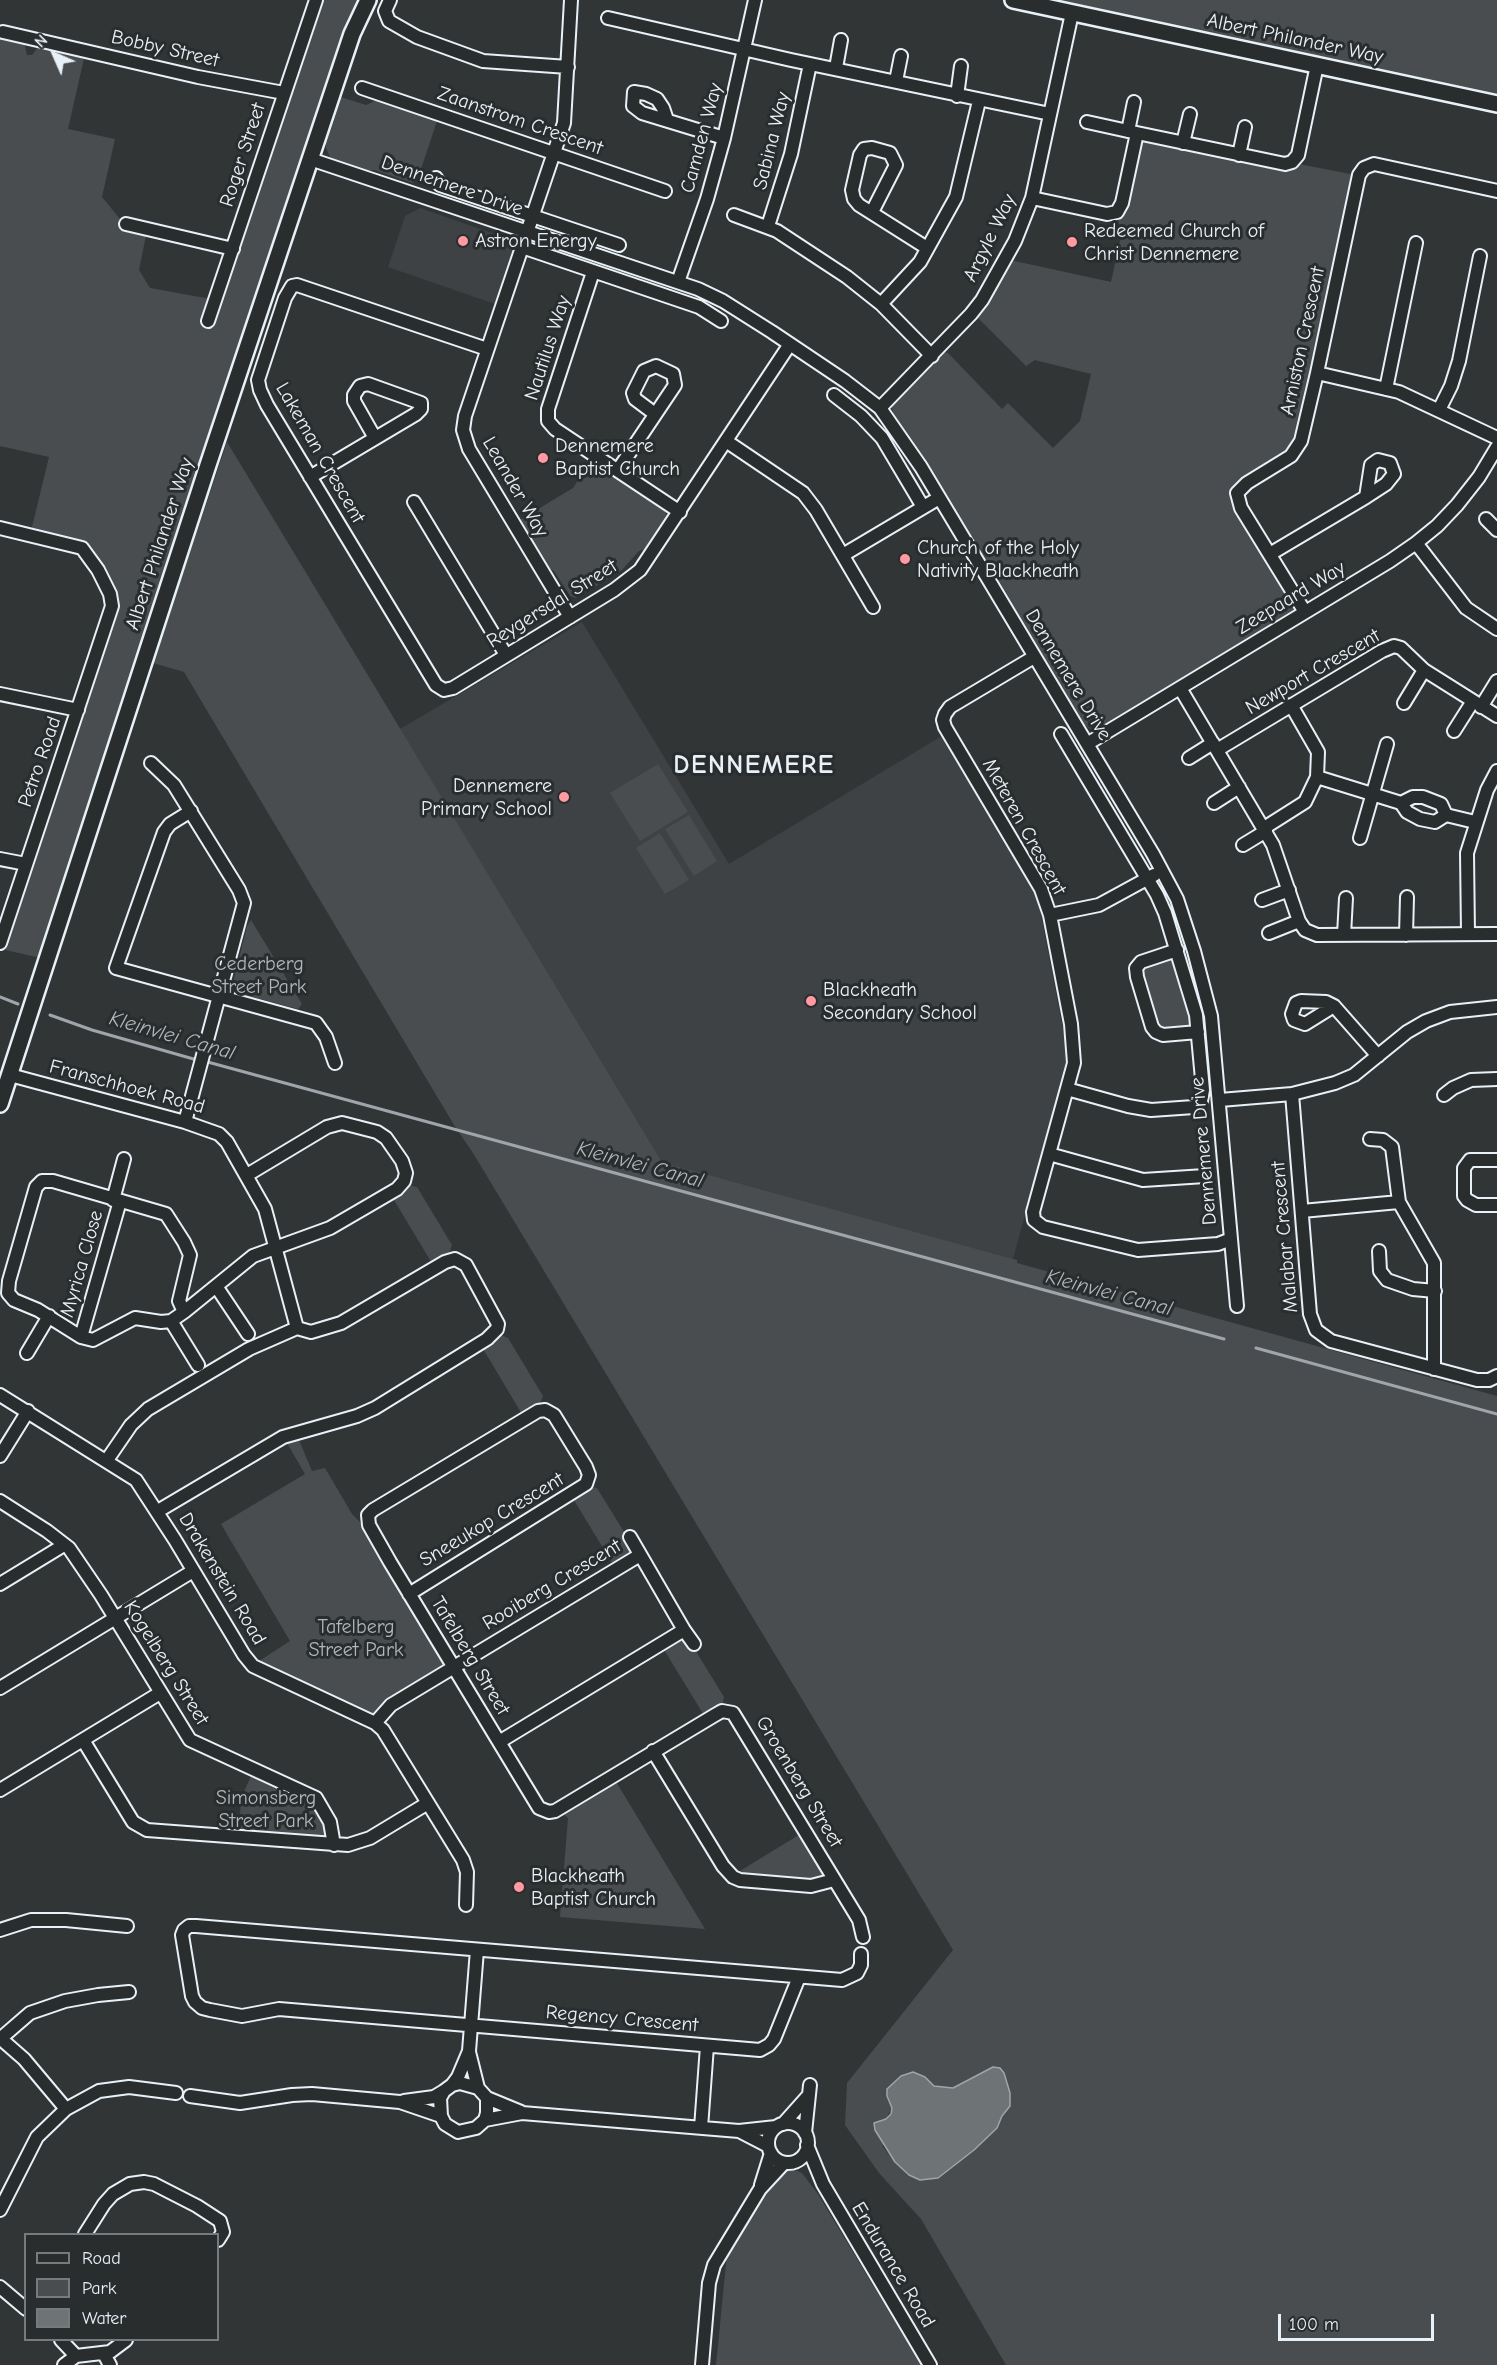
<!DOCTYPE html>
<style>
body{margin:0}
#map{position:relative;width:1497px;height:2365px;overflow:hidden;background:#323536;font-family:"Comic Neue",sans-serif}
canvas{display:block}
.legend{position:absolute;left:24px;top:2233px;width:195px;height:108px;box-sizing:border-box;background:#2a2d2e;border:2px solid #767b7f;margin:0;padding:8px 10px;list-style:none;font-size:18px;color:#e8f1f8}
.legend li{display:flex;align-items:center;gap:12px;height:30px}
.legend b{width:30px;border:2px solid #767b7f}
.north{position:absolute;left:24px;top:24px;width:60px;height:60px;-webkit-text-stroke:4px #2a2d2e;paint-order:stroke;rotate:315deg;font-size:16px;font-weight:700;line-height:24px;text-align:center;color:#e8f1f8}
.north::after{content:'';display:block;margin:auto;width:21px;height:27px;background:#e8f1f8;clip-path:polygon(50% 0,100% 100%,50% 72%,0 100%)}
.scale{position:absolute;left:1278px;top:2314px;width:156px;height:27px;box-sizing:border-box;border:3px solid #e8f1f8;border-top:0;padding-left:8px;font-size:18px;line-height:21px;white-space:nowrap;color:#e8f1f8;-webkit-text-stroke:4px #2a2d2e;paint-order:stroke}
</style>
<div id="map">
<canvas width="1497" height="2365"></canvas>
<ul class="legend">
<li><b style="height:8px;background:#2a2d2e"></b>Road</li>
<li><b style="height:16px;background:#494d4f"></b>Park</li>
<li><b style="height:16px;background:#6e7376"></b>Water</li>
</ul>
<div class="north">N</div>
<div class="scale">100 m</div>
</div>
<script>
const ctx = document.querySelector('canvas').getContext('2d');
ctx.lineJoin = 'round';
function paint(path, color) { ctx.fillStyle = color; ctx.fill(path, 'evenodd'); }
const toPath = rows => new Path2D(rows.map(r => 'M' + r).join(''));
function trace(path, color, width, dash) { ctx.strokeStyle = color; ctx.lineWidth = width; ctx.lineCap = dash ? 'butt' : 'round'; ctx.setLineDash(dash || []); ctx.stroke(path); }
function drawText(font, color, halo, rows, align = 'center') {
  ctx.font = font + ' "Comic Neue",sans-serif'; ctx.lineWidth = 6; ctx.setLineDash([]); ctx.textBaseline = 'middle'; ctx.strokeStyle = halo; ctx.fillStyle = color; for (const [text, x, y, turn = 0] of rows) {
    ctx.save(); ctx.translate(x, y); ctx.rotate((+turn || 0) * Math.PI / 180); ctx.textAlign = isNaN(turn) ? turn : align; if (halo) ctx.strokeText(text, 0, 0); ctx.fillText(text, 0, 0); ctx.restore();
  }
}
paint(toPath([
 [420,208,509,239,514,249,495,304,388,267,405,216],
 [582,622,729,864,942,736,1037,895,1068,1055,1013,1259,662,1162,400,729]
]), '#3f4244');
paint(toPath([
 [322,0,361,0,41,958,1,949,114,612,95,556,31,531,49,457,0,446,0,35,24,42,27,55,32,55,39,46,85,54,68,129,115,139,102,197,120,219,148,226,139,270,150,288,211,299],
 [1056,0,1497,0,1497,97],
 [341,97,366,105,379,99,438,118,417,181,413,183,374,170,364,171,337,162,330,157,326,148,325,137,327,131,331,130],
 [1149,139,1295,169,1299,164,1355,175,1299,437,1283,457,1233,486,1230,492,1231,498,1294,602,1294,612,1100,729,1092,730,1082,723,918,450,893,414,892,408,896,399,943,352,948,353,1002,409,1008,403,1053,448,1080,421,1091,374,1035,360,1026,366,976,316,1010,260,1111,282,1123,227,1119,226,1118,217,1139,144],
 [227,442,662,1162,1017,1260,1017,1263,1497,1396,1497,2365,1006,2365,921,2219,879,2173,845,2125,847,2083,953,1950,473,1153,454,1125,184,672,153,663],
 [982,2072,1009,2100,1010,2106,1002,2116,997,2128,969,2154,938,2178,920,2180,908,2175,895,2162,883,2147,880,2120,886,2119,892,2108,887,2096,925,2077,934,2086,953,2088],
 [591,461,665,511,667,517,646,549,639,551,622,570,576,598,570,596,554,571,548,568,520,520,573,488],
 [658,764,688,812,640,841,610,793],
 [689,815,717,861,694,876,665,829],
 [660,833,689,880,665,894,636,848],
 [251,920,302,1004,298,1009,231,991,247,926],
 [1170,957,1173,959,1192,1022,1187,1028,1163,1031,1156,1026,1141,969,1143,966],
 [408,1185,417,1187,452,1245,449,1254,433,1265,391,1195],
 [501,1335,508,1338,543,1396,539,1406,523,1416,482,1347],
 [296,1433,312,1471,325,1468,352,1514,365,1527,444,1662,442,1668,386,1703,372,1715,256,1663,290,1641,221,1524,305,1474,284,1438],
 [591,1487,597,1488,634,1548,634,1552,614,1566,572,1497],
 [681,1637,689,1640,724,1697,722,1707,705,1717,663,1648],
 [252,1774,316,1803,326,1821,327,1837,325,1839,239,1833,241,1798],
 [615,1780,705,1929,560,1917,568,1818,561,1812],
 [802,1833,824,1873,822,1878,817,1882,735,1874],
 [793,2169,802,2173,818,2194,921,2365,716,2365,727,2254,763,2194,785,2171]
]), '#494d4f');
const water = toPath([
 [993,2067,1000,2068,1004,2073,1010,2093,1010,2106,1002,2116,997,2128,974,2150,938,2178,920,2180,909,2175,895,2162,875,2130,874,2123,886,2119,891,2114,892,2108,887,2096,887,2089,901,2076,913,2072,925,2077,934,2086,953,2088,993,2067]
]);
paint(water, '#6e7376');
trace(water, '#9fa5aa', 1.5);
trace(toPath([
 [0,997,18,1004],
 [50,1015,92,1030,197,1060],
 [204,1061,1224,1339],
 [1256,1348,1497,1414]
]), '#9fa5aa', 3);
const minor = toPath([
 [390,0,385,11,389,21,417,37,483,61,568,67],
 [608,18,791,60,1050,114],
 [3,32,198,77,284,93],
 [836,68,841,40],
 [896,81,901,56],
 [362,88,665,191],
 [957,96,961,66],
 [667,120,663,108,657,99,646,94,634,92,633,106,642,113,724,138],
 [1087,122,1137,133],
 [1128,131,1134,102],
 [1183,143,1190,114],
 [1239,155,1245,127],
 [310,159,698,289,723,301,772,332,845,381,880,408,921,467,1153,854,1177,899,1194,951,1211,1016,1237,1306],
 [436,178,440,185,619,245],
 [1032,198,1107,214,1117,212,1122,203,1137,133,1285,164,1292,162,1298,155,1317,65],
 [872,212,896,165,890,153,872,148,864,149,860,155,852,190,854,199,859,205,927,248],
 [734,215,777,231,847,277,881,304,932,356],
 [126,224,233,249],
 [768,226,791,154,810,64],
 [522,247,699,307,721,321],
 [593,272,548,409,548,421,555,429,680,512],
 [678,282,707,199,724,138,755,0],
 [881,304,920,262,956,197,979,101],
 [208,321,316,0],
 [487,349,297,285,292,286,285,298,258,380,260,390,267,405,436,685,444,690,453,688,614,590,640,570,790,344],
 [1317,373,1399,392,1497,438],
 [1386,389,1416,243],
 [834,395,861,416,882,438,923,507],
 [880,408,971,314,982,300,1015,241,1032,198,1072,13],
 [1439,410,1451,386,1459,361,1480,256],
 [726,441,803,493,816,510,873,607],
 [618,470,675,385,673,374,656,366,644,371,633,393,635,399,655,414],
 [310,477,416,414,421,409,421,403,368,384,360,386,354,395,354,401,375,438],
 [414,502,506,655],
 [1486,519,1497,530],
 [0,528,82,548,98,570,110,594,112,606,0,943],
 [1416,543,1466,608,1497,629],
 [1270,554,1366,497,1386,484,1394,474,1390,463,1378,460,1371,465,1366,497],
 [843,555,939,498],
 [1305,612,1241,508,1237,493,1247,483,1291,456,1301,441,1317,373,1359,175,1364,168,1374,164,1497,191],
 [570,617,469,449,463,430,465,416,564,123,571,0],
 [1034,657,950,707,945,714,943,720,945,727,1041,889,1050,915,1071,1024,1074,1063,1033,1212,1034,1220,1043,1227,1138,1250,1218,1244,1231,1239],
 [1180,688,1273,845,1299,921,1305,930,1317,935,1497,934],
 [0,694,78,710],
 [1404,703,1424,670],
 [1481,707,1497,681],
 [1454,731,1473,701],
 [1061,734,1157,895,1165,913,1196,1015,1203,1090,1201,1101,1194,1107,1151,1110,1128,1106,1067,1089],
 [1087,744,1390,561,1416,543,1437,526,1457,505,1479,477,1497,447],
 [1217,750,1382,651,1394,646,1401,648,1424,670,1497,716],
 [1189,758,1213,743],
 [151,763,174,785,239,890,244,903,185,1122],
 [1317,777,1401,803,1407,812,1420,819,1435,822,1446,815,1475,822],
 [1214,803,1239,787],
 [1401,803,1413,797,1423,797,1441,804,1446,815],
 [191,811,170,824,164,832,116,968,316,1023,326,1037,335,1063],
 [1264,828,1305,802,1317,777,1318,752,1291,705],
 [1360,838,1387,744],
 [1243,845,1266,831],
 [0,859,26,864],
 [1262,900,1289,890],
 [1050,915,1099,905,1154,875],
 [1269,933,1299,921],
 [1468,934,1467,853,1487,790,1497,771],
 [1344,935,1346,898],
 [1406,935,1407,897],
 [1177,950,1141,962,1136,968,1137,977,1152,1027,1156,1032,1163,1035,1198,1032],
 [1334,1006,1305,1024,1294,1020,1292,1014,1296,1003,1301,1001,1326,1002,1334,1006,1378,1056],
 [10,1075,185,1122,219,1134,227,1142,265,1209,297,1328],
 [1292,1094,1310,1314,1316,1330,1331,1341,1477,1380,1489,1380,1497,1376],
 [1444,1095,1453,1088,1471,1080,1497,1079],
 [1220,1100,1292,1094,1335,1083,1354,1075,1407,1032,1426,1021,1450,1012,1497,1007],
 [1370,1139,1383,1140,1392,1147,1399,1202,1434,1263,1434,1369],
 [1049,1154,1143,1180,1205,1176],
 [1497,1160,1470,1160,1464,1168,1464,1196,1467,1200,1476,1205,1497,1205],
 [113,1200,124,1159],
 [1302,1211,1399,1202],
 [1379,1251,1380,1271,1387,1280,1413,1289,1435,1291],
 [216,1286,248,1334],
 [184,1312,179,1301,190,1255,184,1242,166,1214,53,1181,42,1181,36,1187,9,1281,8,1293,14,1300,38,1310,81,1337,93,1340,135,1318,161,1322,171,1321,184,1312,253,1256,330,1228,397,1189,404,1181,406,1173,402,1161,386,1138,377,1132,342,1123,327,1127,247,1175],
 [171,1321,198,1365],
 [81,1337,120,1201],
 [27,1353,49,1316],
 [0,1395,136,1480,175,1540,244,1655,253,1666,375,1723,383,1730,463,1860,467,1872,466,1905],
 [0,1456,28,1411],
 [107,1460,131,1425,148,1409,249,1349,297,1328],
 [0,1501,47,1531,69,1548,101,1595,190,1740,316,1798,330,1822,334,1845],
 [158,1511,283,1437,357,1416,375,1408,487,1339,497,1329,498,1324,466,1265,455,1259,445,1262,341,1323,311,1332,297,1328],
 [630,1537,684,1630,694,1644],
 [0,1584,64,1545],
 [409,1594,586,1484,589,1475,586,1467,554,1415,545,1410,538,1411,373,1510,368,1515,369,1525,390,1562,539,1808,549,1812,555,1811,715,1715,722,1711,733,1713,859,1920,863,1937],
 [0,1688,193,1571],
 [375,1723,391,1705,640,1555],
 [83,1740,133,1822,147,1830,348,1845,370,1838,428,1803],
 [499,1742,684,1630],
 [653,1751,723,1866,733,1877,740,1880,811,1886,834,1880],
 [0,1790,160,1693],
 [0,1930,31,1920,66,1920,127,1926],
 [799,1977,774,2039,769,2045,760,2050,279,2009,242,2016,210,2010,202,2008,195,2002,192,1996,182,1935,184,1930,189,1926,196,1926,842,1980,857,1973,861,1965,861,1954],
 [0,2038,24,2059,66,2109],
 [0,2039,30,2013,65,2001,98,1995,129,1992],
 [469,2052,478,2088],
 [452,2085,458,2077,469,2051,477,1950],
 [190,2096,240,2103,292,2095,312,2094,400,2102,441,2116],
 [487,2098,521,2112],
 [404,2101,434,2097,444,2091],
 [485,2120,487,2113,487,2098,478,2088,460,2083,452,2085,444,2091,440,2098,441,2116,445,2124,458,2132,476,2128,485,2120,522,2113,739,2131,776,2127],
 '768 2143a20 20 0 1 1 40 0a20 20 0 1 1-40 0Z',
 [783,2124,808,2096],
 [701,2128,707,2046],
 [739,2131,768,2146],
 [805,2133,810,2085],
 [807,2145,823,2184,930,2365],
 [761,2185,771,2153],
 [0,2210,37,2137,66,2109,99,2091,129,2087,176,2093],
 [85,2234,104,2204,113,2194,130,2184,144,2182,154,2184,197,2206,220,2221,223,2232,218,2240],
 [0,2287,26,2309],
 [61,2340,76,2356],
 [104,2354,110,2365],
 [64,2365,76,2356,110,2352,126,2340],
 [702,2365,709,2283,714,2265,760,2189,784,2163]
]);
const tertiary = toPath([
 [1013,0,1497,104],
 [0,1104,208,465,352,34,368,0]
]);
trace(minor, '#e8f1f8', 16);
trace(tertiary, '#e8f1f8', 20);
trace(minor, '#2a2d2e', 12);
trace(tertiary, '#2a2d2e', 15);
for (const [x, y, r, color] of [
 [463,241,6,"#ff9aa2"],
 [1072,242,6,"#ff9aa2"],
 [543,458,6,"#ff9aa2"],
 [905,559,6,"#ff9aa2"],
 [564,797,6,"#ff9aa2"],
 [811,1001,6,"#ff9aa2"],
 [519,1887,6,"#ff9aa2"]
]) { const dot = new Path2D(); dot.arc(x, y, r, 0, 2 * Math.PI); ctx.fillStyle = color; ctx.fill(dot); trace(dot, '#2a2d2e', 2); }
drawText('20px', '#e8f1f8', '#2a2d2e', [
 ["Albert Philander Way",1295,39,12],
 ["Bobby Street",165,49,13],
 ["Zaanstrom Crescent",520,121,19],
 ["Camden Way",702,138,-75],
 ["Sabina Way",772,141,-76],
 ["Roger Street",243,155,-72],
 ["Dennemere Drive",452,186,19],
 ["Argyle Way",990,238,-64],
 ["Arniston Crescent",1303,341,-78],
 ["Nautilus Way",548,348,-72],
 ["Lakeman Crescent",320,453,60],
 ["Leander Way",515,487,60],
 ["Albert Philander Way",160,544,-72],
 ["Zeepaard Way",1291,598,-31],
 ["Reygersdal Street",552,604,-32],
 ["Newport Crescent",1313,672,-30],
 ["Dennemere Drive",1068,675,59],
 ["Petro Road",40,762,-71],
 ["Meteren Crescent",1024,827,61],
 ["Franschhoek Road",127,1087,15],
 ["Dennemere Drive",1204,1151,-95],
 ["Malabar Crescent",1285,1237,-95],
 ["Myrica Close",82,1264,-74],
 ["Sneeukop Crescent",492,1520,-31],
 ["Drakenstein Road",222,1579,59],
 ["Rooiberg Crescent",552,1585,-31],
 ["Tafelberg Street",470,1656,59],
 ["Kogelberg Street",166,1663,58],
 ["Groenberg Street",799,1782,59],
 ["Regency Crescent",622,2019,5],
 ["Endurance Road",893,2265,59]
]);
drawText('20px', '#e8f1f8', '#2a2d2e', [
 ["Redeemed Church of",1084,231],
 ["Christ Dennemere",1084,254],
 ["Astron Energy",475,241],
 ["Dennemere",555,446],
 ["Baptist Church",555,469],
 ["Church of the Holy",917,548],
 ["Nativity Blackheath",917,571],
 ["Dennemere",552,786,"right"],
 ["Primary School",552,809,"right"],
 ["Blackheath",823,990],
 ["Secondary School",823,1013],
 ["Blackheath",531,1876],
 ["Baptist Church",531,1899]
], 'left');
drawText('20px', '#b0b8bd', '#2a2d2e', [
 ["Cederberg",259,964],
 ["Street Park",259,987],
 ["Tafelberg",356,1627],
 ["Street Park",356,1650],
 ["Simonsberg",266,1798],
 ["Street Park",266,1821]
]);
drawText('italic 21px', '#b1b8be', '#2a2d2e', [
 ["Kleinvlei Canal",172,1036,16],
 ["Kleinvlei Canal",640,1165,15],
 ["Kleinvlei Canal",1109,1293,15]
]);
ctx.letterSpacing = '1.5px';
drawText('bold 26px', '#e8f1f8', '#2a2d2e', [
 ["DENNEMERE",754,766]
]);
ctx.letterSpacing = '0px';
</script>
